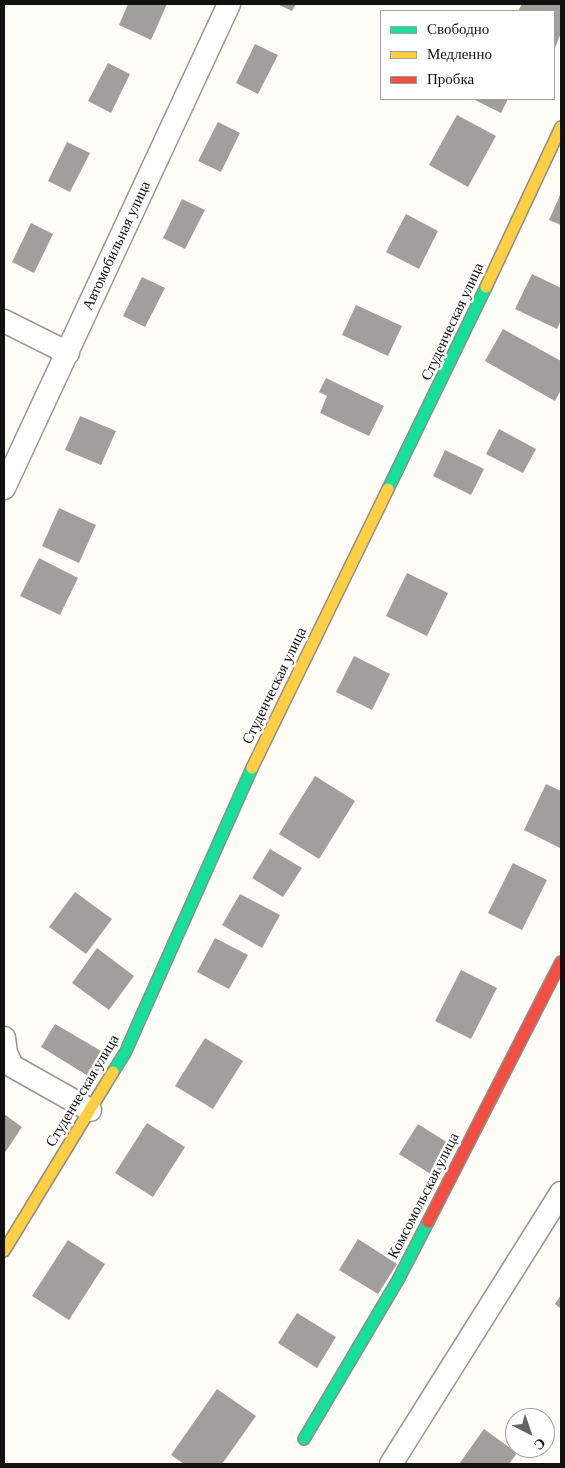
<!DOCTYPE html>
<meta charset="utf-8">
<style>
body{margin:0}
#map{position:relative;width:565px;height:1468px;overflow:hidden;background:#fdfcf7;font-family:"Times New Roman",serif}
canvas{display:block}
.frame{position:absolute;inset:0;border:5px solid #111;pointer-events:none}
.legend{position:absolute;left:380px;top:10px;width:175px;height:90px;box-sizing:border-box;background:#fff;border:1px solid #a0a0a0;margin:0;padding:6px 9px;list-style:none;font-size:15px;color:#111}
.legend li{display:flex;align-items:center;gap:10px;height:25px}
.legend b{width:25px;border:1px solid #a0a0a0}
.north{position:absolute;left:505px;top:1408px;width:50px;height:50px;box-sizing:border-box;background:#fff;border:1px solid #a0a0a0;border-radius:50%;rotate:139deg;font-size:14px;font-weight:700;line-height:20px;text-align:center;color:#111}
.north::after{content:'';display:block;margin:auto;width:18px;height:22px;background:#646362;clip-path:polygon(50% 0,100% 100%,50% 72%,0 100%)}
</style>
<div id="map">
<canvas width="565" height="1468"></canvas>
<div class="frame"></div>
<ul class="legend">
<li><b style="height:6px;background:#16e098"></b>Свободно</li>
<li><b style="height:6px;background:#ffcf43"></b>Медленно</li>
<li><b style="height:6px;background:#f24e42"></b>Пробка</li>
</ul>
<div class="north">С</div>
</div>
<script>
const ctx = document.querySelector('canvas').getContext('2d');
ctx.lineJoin = 'round';
function paint(path, color) { ctx.fillStyle = color; ctx.fill(path, 'evenodd'); }
const toPath = rows => new Path2D(rows.map(r => 'M' + r).join(''));
function trace(path, color, width, dash) { ctx.strokeStyle = color; ctx.lineWidth = width; ctx.lineCap = dash ? 'butt' : 'round'; ctx.setLineDash(dash || []); ctx.stroke(path); }
function drawText(font, color, halo, rows, align = 'center') {
  ctx.font = font + ' "Times New Roman",serif'; ctx.lineWidth = 5; ctx.setLineDash([]); ctx.textBaseline = 'middle'; ctx.strokeStyle = halo; ctx.fillStyle = color; for (const [text, x, y, turn = 0] of rows) {
    ctx.save(); ctx.translate(x, y); ctx.rotate((+turn || 0) * Math.PI / 180); ctx.textAlign = isNaN(turn) ? turn : align; if (halo) ctx.strokeText(text, 0, 0); ctx.fillText(text, 0, 0); ctx.restore();
  }
}
paint(toPath([
 [128,4,167,4,151,40,119,25],
 [277,4,296,4,292,11],
 [522,4,561,4,561,33,554,50,554,11,518,11],
 [255,44,278,55,258,94,236,83],
 [108,63,130,74,111,113,88,101],
 [473,99,508,99,501,113],
 [457,115,496,136,468,187,429,165],
 [218,122,240,133,221,172,198,161],
 [67,142,90,153,70,192,48,181],
 [561,193,561,225,549,220],
 [182,199,205,210,185,249,163,238],
 [406,214,438,231,419,269,386,252],
 [31,223,53,234,34,273,12,262],
 [532,274,561,288,561,320,557,329,515,309],
 [142,277,165,288,145,327,123,316],
 [356,305,402,326,388,356,342,335],
 [503,329,561,361,561,390,555,401,485,361],
 [326,378,384,406,369,436,320,413,327,396,319,392],
 [80,416,116,431,101,465,65,450],
 [499,429,536,449,523,473,486,454],
 [445,450,484,469,471,495,433,476],
 [59,508,96,525,79,563,42,546],
 [39,558,78,578,60,615,20,596],
 [407,573,448,593,427,636,386,616],
 [354,656,390,674,372,710,336,692],
 [315,776,355,801,319,859,279,834],
 [546,784,561,791,560,848,524,830],
 [270,849,302,868,283,897,252,878],
 [513,863,547,880,522,930,488,913],
 [75,892,112,919,86,954,49,927],
 [240,894,280,915,262,948,222,925],
 [215,938,248,955,229,989,197,972],
 [97,948,134,976,109,1010,72,983],
 [461,970,497,988,471,1039,435,1021],
 [55,1024,108,1055,93,1079,41,1047],
 [205,1038,243,1061,213,1109,175,1086],
 [4,1114,22,1127,4,1154],
 [147,1123,185,1147,153,1197,115,1173],
 [418,1124,456,1148,437,1178,399,1154],
 [358,1239,397,1264,378,1294,339,1270],
 [68,1240,105,1264,69,1320,32,1296],
 [561,1295,561,1309,555,1304],
 [297,1313,336,1337,317,1368,278,1343],
 [217,1389,256,1416,222,1464,184,1464,171,1455],
 [484,1429,517,1453,509,1464,459,1464]
]), '#a19f9c');
const street = toPath([
 [4,321,68,353],
 [4,488,229,4],
 [4,1038,6,1053,12,1066,90,1110],
 [391,1464,561,1193]
]);
const fast = toPath([
 [388,489,486,287],
 [113,1072,125,1053,252,768],
 [304,1439,398,1280,428,1222]
]);
const slow = toPath([
 [486,287,561,127],
 [252,768,388,489],
 [4,1251,113,1072]
]);
const jam = toPath([
 [428,1222,561,962]
]);
trace(street, '#979795', 25);
trace(fast, '#8e8d8b', 14);
trace(slow, '#8e8d8b', 14);
trace(jam, '#8e8d8b', 14);
trace(street, '#fffffe', 22);
trace(fast, '#16e098', 11);
trace(slow, '#ffcf43', 11);
trace(jam, '#f24e42', 11);
drawText('15px', '#111', '#fff', [
 ["Автомобильная улица",117,246,-65],
 ["Студенческая улица",453,322,-65],
 ["Студенческая улица",275,686,-64],
 ["Студенческая улица",83,1091,-59],
 ["Комсомольская улица",424,1196,-63]
]);
</script>
